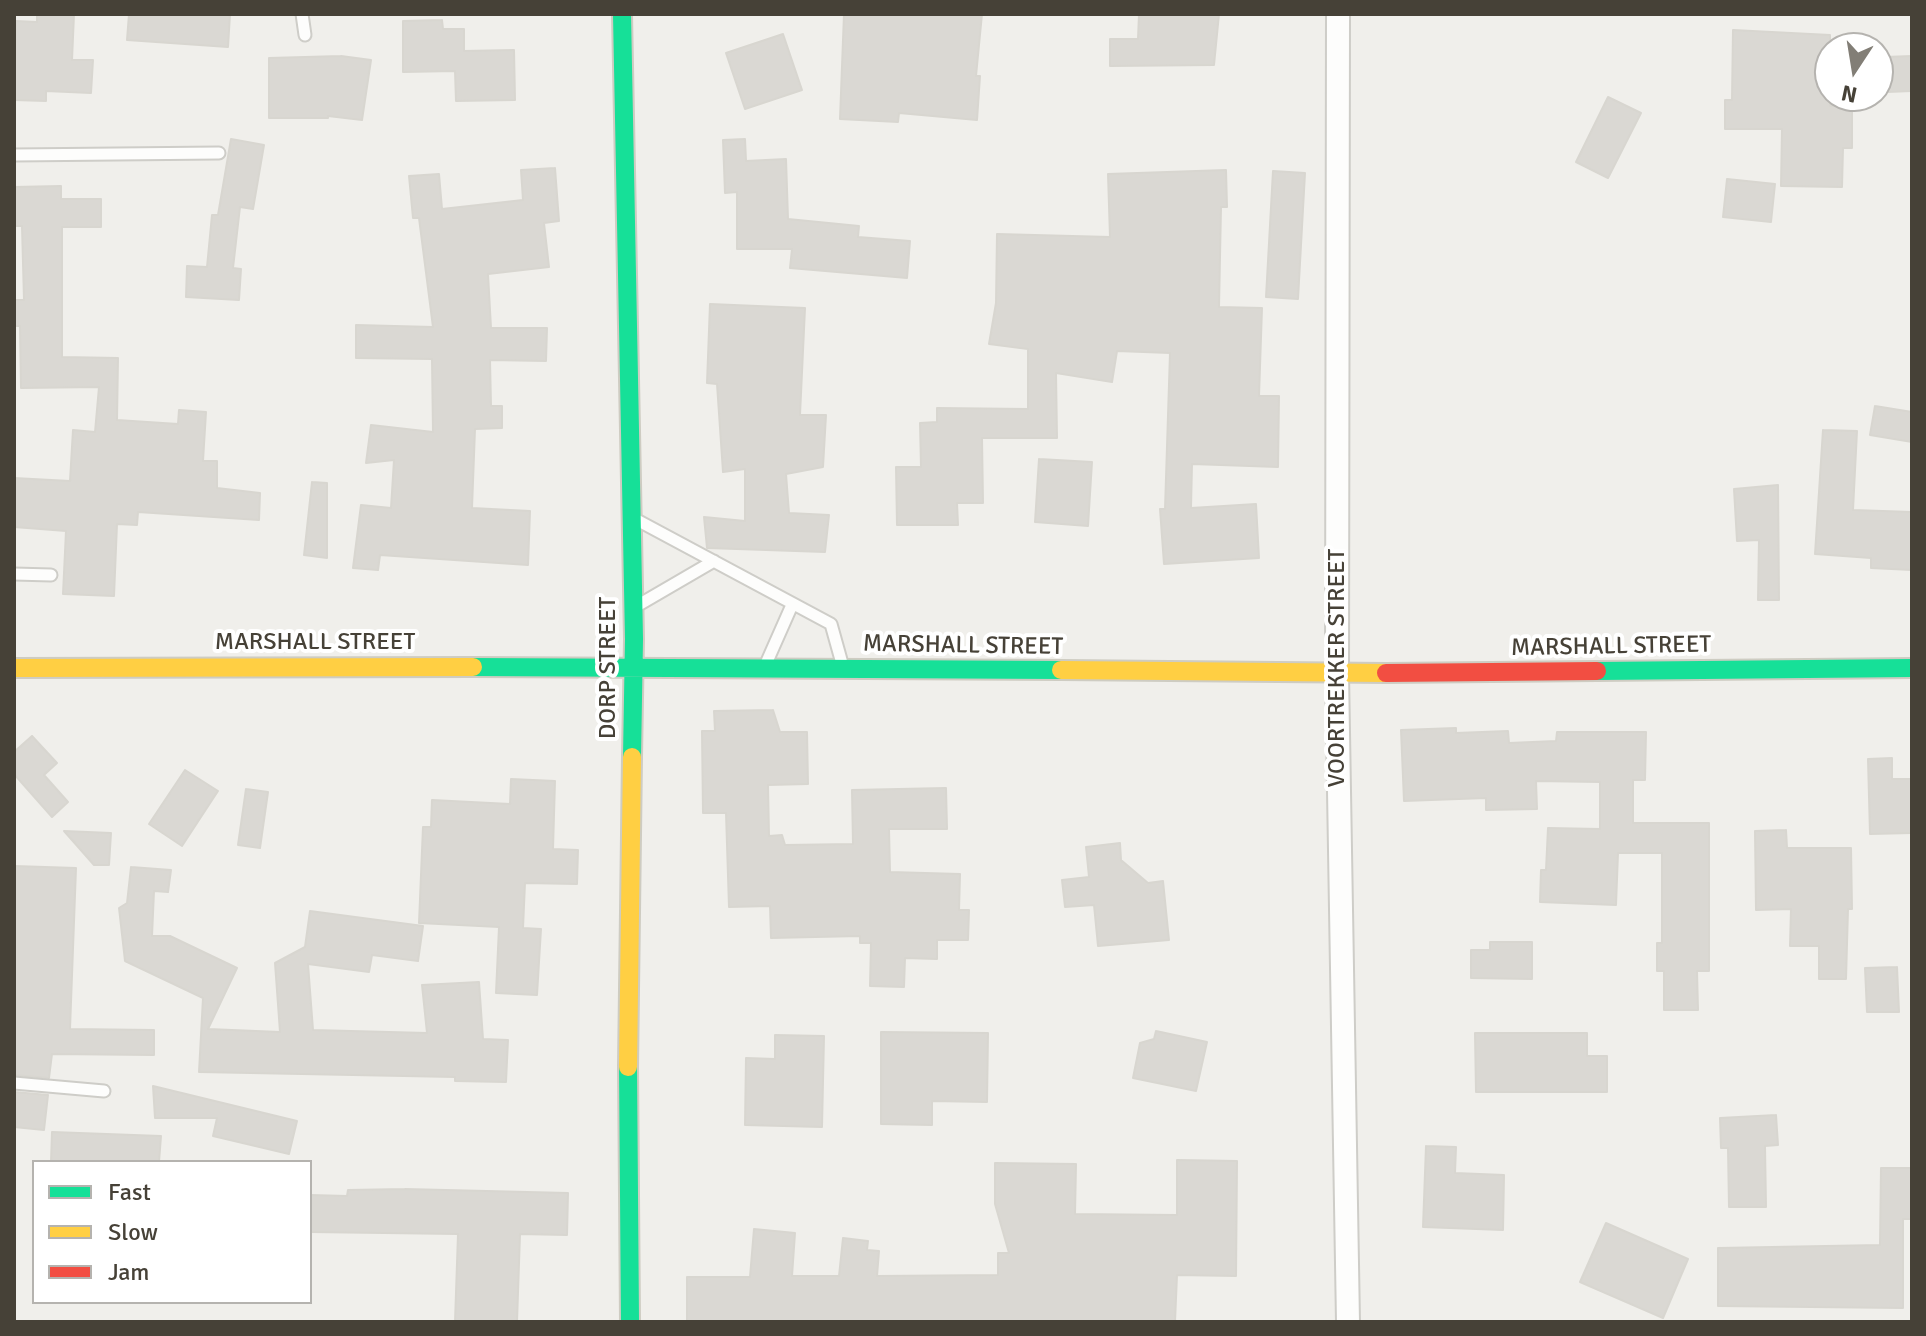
<!DOCTYPE html>
<style>
body{margin:0}
#map{position:relative;width:1926px;height:1336px;overflow:hidden;background:#f0efeb;font-family:Signika,sans-serif}
canvas{display:block}
.frame{position:absolute;inset:0;border:16px solid #464137;pointer-events:none}
.legend{position:absolute;left:32px;top:1160px;width:280px;height:144px;box-sizing:border-box;background:#fff;border:2px solid #b5b3af;margin:0;padding:10px 14px;list-style:none;font-size:24px;color:#464137}
.legend li{display:flex;align-items:center;gap:16px;height:40px}
.legend b{width:40px;border:2px solid #b5b3af}
.north{position:absolute;left:1814px;top:32px;width:80px;height:80px;box-sizing:border-box;background:#fff;border:2px solid #b5b3af;border-radius:50%;rotate:192deg;font-size:22px;font-weight:700;line-height:32px;text-align:center;color:#464137}
.north::after{content:'';display:block;margin:auto;width:28px;height:36px;background:#827e76;clip-path:polygon(50% 0,100% 100%,50% 72%,0 100%)}
</style>
<div id="map">
<canvas width="1926" height="1336"></canvas>
<div class="frame"></div>
<ul class="legend">
<li><b style="height:10px;background:#16e098"></b>Fast</li>
<li><b style="height:10px;background:#ffcf43"></b>Slow</li>
<li><b style="height:10px;background:#f24e42"></b>Jam</li>
</ul>
<div class="north">N</div>
</div>
<script>
const ctx = document.querySelector('canvas').getContext('2d');
ctx.lineJoin = 'round';
function paint(path, color) { ctx.fillStyle = color; ctx.fill(path, 'evenodd'); }
const toPath = rows => new Path2D(rows.map(r => 'M' + r).join(''));
function trace(path, color, width, dash) { ctx.strokeStyle = color; ctx.lineWidth = width; ctx.lineCap = dash ? 'butt' : 'round'; ctx.setLineDash(dash || []); ctx.stroke(path); }
function drawText(font, color, halo, rows, align = 'center') {
  ctx.font = font + ' Signika,sans-serif'; ctx.lineWidth = 8; ctx.setLineDash([]); ctx.textBaseline = 'middle'; ctx.strokeStyle = halo; ctx.fillStyle = color; for (const [text, x, y, turn = 0] of rows) {
    ctx.save(); ctx.translate(x, y); ctx.rotate((+turn || 0) * Math.PI / 180); ctx.textAlign = isNaN(turn) ? turn : align; if (halo) ctx.strokeText(text, 0, 0); ctx.fillText(text, 0, 0); ctx.restore();
  }
}
const building = toPath([
 [37,14,74,14,72,60,93,60,91,93,46,91,46,101,14,100,16,21,37,22,37,14],
 [129,14,230,14,228,47,127,40,129,14],
 [844,14,982,14,976,76,980,76,977,120,899,113,898,122,840,119,844,14],
 [1139,14,1219,14,1214,65,1110,66,1110,39,1138,39,1139,14],
 [442,20,443,29,464,29,464,51,514,50,515,100,456,101,455,71,403,72,403,21,442,20],
 [1733,30,1830,35,1830,106,1852,106,1852,148,1843,148,1842,187,1781,186,1782,129,1725,129,1725,100,1732,100,1733,30],
 [783,34,802,90,745,109,726,53,783,34],
 [341,56,371,60,362,120,328,116,328,118,269,118,269,58,341,56],
 [1912,56,1912,91,1887,92,1885,57,1912,56],
 [1608,97,1641,113,1608,178,1576,162,1608,97],
 [231,139,264,145,253,209,240,207,233,268,241,269,239,300,186,297,187,266,207,267,212,215,218,215,231,139],
 [745,139,746,161,786,159,788,219,859,226,858,237,910,241,907,278,790,268,792,249,737,249,737,192,725,193,723,140,745,139],
 [555,168,559,221,544,223,549,267,488,274,491,328,547,328,546,361,490,360,491,406,502,406,502,428,475,429,472,508,530,511,528,565,380,555,378,570,353,568,361,505,391,508,394,460,366,463,371,425,433,432,432,359,356,358,356,325,433,327,419,218,413,218,409,176,439,174,442,209,523,200,521,170,555,168],
 [1226,170,1227,207,1221,207,1219,307,1262,308,1259,396,1279,396,1278,467,1192,464,1191,508,1256,504,1259,558,1164,564,1160,509,1165,509,1170,353,1117,351,1112,382,1056,373,1057,438,982,438,983,503,957,503,958,525,897,525,896,467,921,467,920,423,937,422,937,408,1028,409,1028,349,989,344,996,303,997,234,1110,237,1108,174,1226,170],
 [1273,171,1305,173,1298,299,1266,297,1273,171],
 [1727,179,1775,184,1771,222,1723,217,1727,179],
 [61,186,61,199,101,199,101,227,62,227,62,357,118,358,117,420,178,424,179,410,206,412,203,461,217,461,217,488,260,493,259,520,138,512,137,525,117,524,114,596,63,594,66,531,14,527,14,478,70,481,73,430,95,432,99,387,21,388,20,326,14,326,14,300,24,300,22,226,14,226,14,187,61,186],
 [710,304,805,308,800,415,826,415,823,467,786,474,789,513,829,515,825,552,707,548,704,517,745,521,745,469,723,472,717,384,707,383,710,304],
 [1875,406,1912,412,1912,442,1870,435,1875,406],
 [1823,430,1857,431,1853,510,1912,512,1912,570,1871,568,1871,558,1815,554,1823,430],
 [1039,459,1092,462,1088,526,1035,522,1039,459],
 [312,482,327,483,327,558,304,555,312,482],
 [1778,485,1779,600,1758,600,1759,540,1737,541,1734,489,1778,485],
 [773,710,780,732,807,732,808,784,768,785,769,836,782,835,785,845,853,844,852,790,946,788,947,829,889,829,890,872,960,874,959,910,969,910,968,940,937,940,937,959,905,958,904,987,870,986,871,943,860,943,860,936,771,938,770,906,729,907,726,813,703,813,702,731,715,731,714,711,773,710],
 [1456,728,1456,733,1508,731,1509,743,1556,741,1557,732,1646,732,1645,780,1633,780,1633,823,1709,823,1709,971,1697,971,1698,1010,1664,1010,1664,971,1657,971,1657,943,1662,943,1662,853,1618,853,1616,905,1540,902,1541,870,1546,870,1548,828,1600,829,1600,782,1536,781,1537,809,1486,810,1486,798,1404,801,1401,730,1456,728],
 [32,736,57,763,44,775,68,802,52,817,14,774,14,752,32,736],
 [1892,758,1892,779,1912,779,1912,833,1870,834,1868,759,1892,758],
 [185,770,218,791,182,846,149,824,185,770],
 [511,779,555,781,553,849,578,850,577,884,525,883,523,928,541,929,537,995,496,993,499,927,419,923,423,827,431,827,432,800,510,804,511,779],
 [246,789,268,792,260,848,238,845,246,789],
 [1786,830,1787,848,1851,848,1852,909,1848,909,1846,979,1819,979,1819,946,1790,946,1791,909,1756,910,1755,831,1786,830],
 [64,831,111,833,109,865,94,865,64,831],
 [1120,843,1121,860,1148,883,1163,881,1169,940,1098,946,1094,905,1065,907,1062,880,1089,877,1086,847,1120,843],
 [14,866,76,868,70,1029,154,1030,154,1055,52,1054,49,1078,14,1075,14,866],
 [131,867,171,870,168,892,154,891,152,936,170,936,237,968,208,1029,280,1032,275,963,305,947,310,911,423,926,418,961,372,955,369,972,308,964,313,1030,427,1033,422,985,479,982,483,1039,508,1040,506,1082,455,1081,455,1077,199,1072,203,998,125,961,119,908,127,903,131,867],
 [1490,942,1532,942,1532,979,1471,978,1471,950,1490,950,1490,942],
 [1897,967,1899,1012,1867,1012,1865,968,1897,967],
 [1156,1031,1207,1042,1196,1091,1133,1078,1140,1043,1154,1039,1156,1031],
 [881,1032,988,1033,987,1102,932,1101,932,1125,881,1124,881,1032],
 [1475,1033,1587,1033,1587,1056,1607,1056,1607,1092,1476,1092,1475,1033],
 [775,1035,824,1036,822,1127,745,1125,746,1058,775,1059,775,1035],
 [153,1086,297,1121,289,1154,213,1136,217,1118,155,1118,153,1086],
 [14,1092,48,1095,44,1130,14,1127,14,1092],
 [1776,1115,1778,1145,1765,1146,1766,1207,1729,1207,1728,1148,1721,1148,1720,1118,1776,1115],
 [52,1132,161,1136,159,1162,51,1162,52,1132],
 [1426,1146,1456,1147,1455,1173,1504,1175,1503,1230,1423,1227,1426,1146],
 [1177,1160,1237,1161,1236,1276,1177,1275,1175,1322,687,1322,687,1277,750,1277,754,1229,795,1233,792,1276,839,1276,843,1238,868,1241,867,1250,879,1251,877,1276,998,1275,998,1253,1009,1253,995,1204,995,1163,1076,1164,1075,1214,1177,1215,1177,1160],
 [1881,1168,1912,1168,1912,1219,1903,1219,1903,1308,1718,1306,1718,1248,1880,1245,1881,1168],
 [405,1189,568,1193,567,1235,520,1234,517,1322,455,1322,458,1234,310,1232,310,1195,347,1196,348,1190,405,1189],
 [1606,1223,1688,1259,1663,1318,1580,1282,1606,1223]
]);
paint(building, '#dad8d3');
trace(building, '#d8d6d0', 2);
const lane = toPath([
 [302,14,305,35],
 [14,155,219,153],
 [635,519,831,624,843,667],
 [14,574,51,575],
 [635,607,714,561],
 [765,666,792,605],
 [14,1083,104,1091]
]);
const street = toPath([
 [1338,14,1337,673,1348,1322]
]);
const fast = toPath([
 [622,14,634,639,632,757],
 [473,667,1061,670],
 [1597,671,1912,668],
 [628,1067,630,1322]
]);
const slow = toPath([
 [14,668,473,667],
 [1061,670,1386,673],
 [628,1067,632,757]
]);
const jam = toPath([
 [1386,673,1597,671]
]);
trace(lane, '#cecdc8', 15);
trace(street, '#cecdc8', 26);
trace(fast, '#ceccc2', 22);
trace(slow, '#ceccc2', 22);
trace(jam, '#ceccc2', 22);
trace(lane, '#fdfdfc', 11);
trace(street, '#fdfdfc', 22);
trace(fast, '#16e098', 18);
trace(slow, '#ffcf43', 18);
trace(jam, '#f24e42', 18);
drawText('24px', '#464137', '#fff', [
 ["MARSHALL STREET",315,643],
 ["MARSHALL STREET",963,646,1],
 ["MARSHALL STREET",1611,647,-1],
 ["DORP STREET",609,668,-90],
 ["VOORTREKKER STREET",1338,668,-90]
]);
</script>
